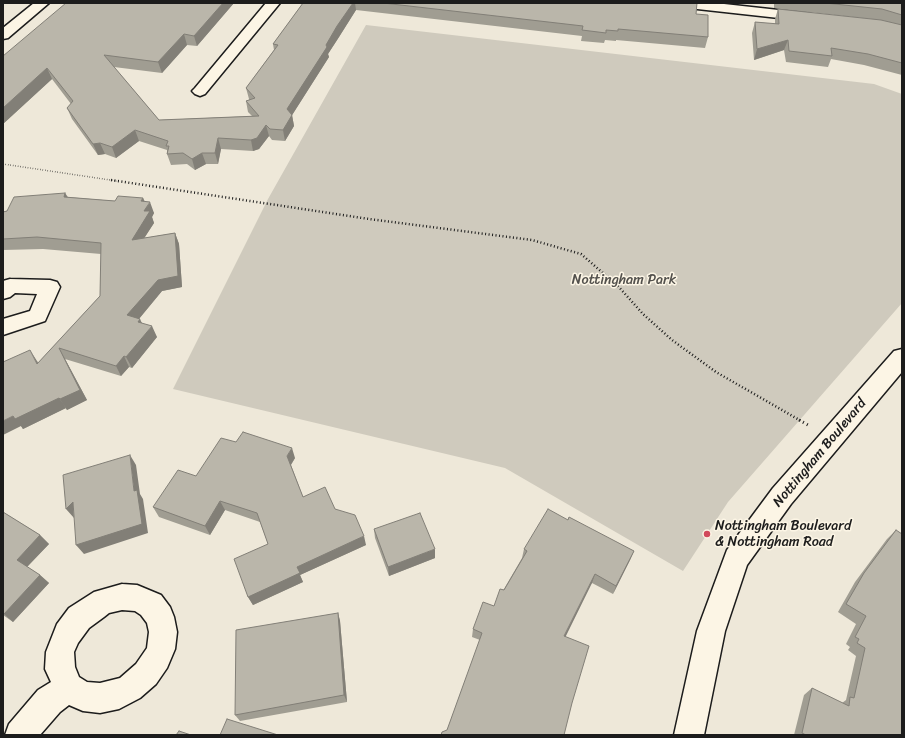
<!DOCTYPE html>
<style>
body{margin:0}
#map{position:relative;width:905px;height:738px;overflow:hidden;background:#eee8d9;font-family:Sriracha,sans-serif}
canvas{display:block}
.frame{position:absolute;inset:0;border:4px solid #1c1c1c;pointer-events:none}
</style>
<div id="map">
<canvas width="905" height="738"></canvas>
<div class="frame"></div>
</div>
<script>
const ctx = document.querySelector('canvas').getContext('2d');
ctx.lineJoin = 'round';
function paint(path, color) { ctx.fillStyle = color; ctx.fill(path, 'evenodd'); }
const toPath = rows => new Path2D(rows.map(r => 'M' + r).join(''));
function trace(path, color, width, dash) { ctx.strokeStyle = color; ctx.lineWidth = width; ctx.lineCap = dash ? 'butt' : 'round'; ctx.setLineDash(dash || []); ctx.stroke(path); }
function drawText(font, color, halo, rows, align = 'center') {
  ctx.font = font + ' Sriracha,sans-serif'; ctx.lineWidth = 3; ctx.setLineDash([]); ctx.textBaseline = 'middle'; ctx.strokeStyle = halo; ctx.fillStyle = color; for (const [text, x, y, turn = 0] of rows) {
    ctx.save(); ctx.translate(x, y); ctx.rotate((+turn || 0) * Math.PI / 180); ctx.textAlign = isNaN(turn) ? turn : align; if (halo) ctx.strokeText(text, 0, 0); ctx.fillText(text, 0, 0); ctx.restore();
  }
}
paint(toPath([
 [366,25,874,84,902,94,902,303,728,502,683,571,505,468,173,389,268,199]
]), '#cfcabd');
const minor = toPath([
 [34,3,49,3,8,38,3,39,3,28,34,3],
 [266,3,280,3,205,94,200,96,195,94,192,91,195,88,266,3],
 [672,3,715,3,806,13,811,14,813,17,811,20,806,21,679,7,674,6,672,3],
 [10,279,50,280,57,282,60,287,45,321,3,335,3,319,30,311,37,294,15,293,10,297,3,299,3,281,10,279],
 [902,349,902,372,791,504,747,565,725,631,704,735,674,735,697,631,727,550,773,488,894,351,902,349],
 [122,584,137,585,161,595,170,607,174,617,177,632,175,649,167,668,156,684,140,698,119,709,100,713,83,711,69,705,60,712,40,735,5,735,9,724,38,690,51,682,45,669,46,652,57,624,69,608,94,592,122,584],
 [122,610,135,611,141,615,147,623,149,632,147,648,136,664,120,678,100,683,87,682,79,677,75,667,74,652,78,643,89,628,104,617,109,613,122,610]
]);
trace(minor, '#1c1c1c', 3);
trace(toPath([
 [3,164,117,181]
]), '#1c1c1c', 1.5, [0.5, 2]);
trace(toPath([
 [111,180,369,219,532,240,581,254,618,286,643,314,672,340,716,372,801,421]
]), '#1c1c1c', 2.5, [1, 2.5]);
trace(toPath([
 [799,420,808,425]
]), '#1c1c1c', 3, [1, 3.5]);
paint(minor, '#fcf5e5');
paint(toPath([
 [234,3,197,46,187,45,162,73,114,67,159,120,252,116,248,112,246,101,249,100,249,99,246,88,274,50,273,44,303,3,697,3,696,14,708,37,705,48,616,40,616,41,605,40,604,43,581,41,582,36,356,10,339,37,328,54,329,57,292,115,294,126,285,141,272,140,269,136,259,149,253,151,221,149,218,164,206,164,195,170,187,164,171,165,167,154,167,150,139,141,116,158,105,154,98,155,72,119,67,108,71,104,52,79,3,124,3,56],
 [774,3,902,3,902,75,864,65,831,59,828,67,786,62,784,50,754,60,752,33,755,22,775,24,775,19,778,9,878,20,774,8],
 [65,193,68,197,115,201,143,198,145,202,154,213,152,217,154,223,144,238,175,233,179,244,182,287,162,291,139,319,142,323,157,337,132,368,129,367,121,376,65,359,87,400,67,410,66,408,23,429,21,426,37,361,38,363,100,296,101,254,43,249,3,250,3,212],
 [236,442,295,458,291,465,303,497,335,509,366,545,300,575,303,582,253,605,248,597,268,544,260,522,225,510,210,535,159,517,153,507,196,476],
 [3,512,40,535,49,544,27,567,40,575,49,583,13,622,3,615],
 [568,520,634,551,630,560,613,594,592,583,447,730,480,640,472,637,473,629,494,606,522,558,524,549],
 [374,529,435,558,389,576,375,538],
 [896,530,902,735,794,735,804,695,812,688,842,703,846,700,856,656,848,650,850,647,846,644,856,624,838,612,855,582,887,539],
 [338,613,340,621,347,702,240,721,235,715]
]), '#a09d92');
paint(toPath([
 [223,3,234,3,197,46,194,36],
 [353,3,355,3,356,10,339,37,328,54,329,57,289,120,287,109,337,26],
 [184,34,187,45,162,73,158,62],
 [788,40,784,50,754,60,757,49],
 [47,68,52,79,3,124,3,108],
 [292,115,294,126,285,141,283,130],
 [266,125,269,136,259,149,253,151,251,140],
 [135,130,139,141,116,158,112,147],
 [218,138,221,149,218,164,215,153],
 [100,143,105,154,98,155,93,144],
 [202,153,206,164,195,170,192,159],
 [65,193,71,204,64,197],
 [143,198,147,207,150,202,154,213,152,217,154,223,136,251,132,240,141,201],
 [175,233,179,244,182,287,162,291,133,326,127,315],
 [140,319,145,330,138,322],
 [152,326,157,337,132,368,126,357],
 [59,348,65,359,87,400,67,410,60,399],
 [30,350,37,361,44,375,37,364],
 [124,356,129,367,121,376,116,366],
 [59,398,66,408,23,429,21,426,3,435,3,421,13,416],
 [292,448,295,458,290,466,287,456],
 [130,455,136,465,140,494,143,499,148,533,84,554,76,545,134,491],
 [220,501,225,510,210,535,205,526],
 [73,502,74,518,66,509],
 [40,535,49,544,26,568,17,560],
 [364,536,366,545,300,575,303,582,253,605,248,597,297,567],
 [435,549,435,558,389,576,388,567],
 [634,551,630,560,613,594,616,586],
 [595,574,592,583,562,644,564,636],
 [40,575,49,583,13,622,4,614],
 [338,613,340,621,347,702,344,695]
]), '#827f77');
const building = toPath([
 [66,3,223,3,194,36,184,34,158,62,104,55,159,120,259,116,246,101,255,98,246,88,278,45,273,44,303,3,353,3,337,26,326,45,327,47,287,109,292,115,283,130,270,129,266,125,257,138,251,140,218,138,215,153,202,153,192,159,183,153,167,154,169,146,166,146,168,141,135,130,112,147,100,143,93,144,67,108,73,101,47,68,3,108,3,56,66,3],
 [383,3,697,3,696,14,708,15,708,37,618,29,618,31,606,30,606,33,582,30,583,26,383,3],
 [825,3,902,3,902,15,882,9,825,3],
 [778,9,881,20,902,25,902,63,868,54,831,48,832,56,789,51,788,40,757,49,755,22,779,24,778,9],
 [65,193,64,197,115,201,118,196,143,198,141,201,150,202,144,211,150,211,132,240,175,233,178,276,158,280,127,315,140,319,138,322,152,326,126,357,124,356,116,366,59,348,80,390,60,399,59,398,15,419,13,416,3,421,3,362,30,350,37,364,100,296,101,243,37,237,3,239,3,212,7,211,14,197,65,193],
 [243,432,292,448,287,456,303,497,325,487,335,509,355,515,364,536,297,567,300,573,248,597,234,559,268,544,257,513,220,501,205,526,153,507,178,470,196,476,221,438,236,442,243,432],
 [130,455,134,491,137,490,142,524,76,545,73,502,66,509,63,475,130,455],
 [548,509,568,520,569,517,634,551,616,586,595,574,564,636,589,646,572,703,564,735,441,735,442,732,447,730,482,633,473,629,483,602,494,606,500,589,504,590,527,551,524,549,548,509],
 [3,512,40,535,17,560,40,575,4,614,3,613,3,512],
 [420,513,435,549,388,567,374,529,420,513],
 [896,530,902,534,902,735,806,735,802,733,812,688,849,706,850,697,854,698,865,648,857,643,859,639,855,637,866,616,846,604,864,573,896,530],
 [338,613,344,695,235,715,236,630,338,613],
 [227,719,278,735,220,735,227,719],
 [179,731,191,735,176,735,179,731]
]);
paint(building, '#bab6aa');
trace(building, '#827f77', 1);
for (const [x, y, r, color] of [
 [707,534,4,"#d1495b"]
]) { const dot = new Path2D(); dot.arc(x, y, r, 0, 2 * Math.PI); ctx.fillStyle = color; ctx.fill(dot); trace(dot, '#fcf5e5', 1.5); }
drawText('14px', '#52504c', '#fcf5e5', [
 ["Nottingham Park",624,280]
]);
drawText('14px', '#1c1c1c', '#fcf5e5', [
 ["Nottingham Boulevard",820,453,-50]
]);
drawText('14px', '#1c1c1c', '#fcf5e5', [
 ["Nottingham Boulevard",715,526],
 ["& Nottingham Road",715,542]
], 'left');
</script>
